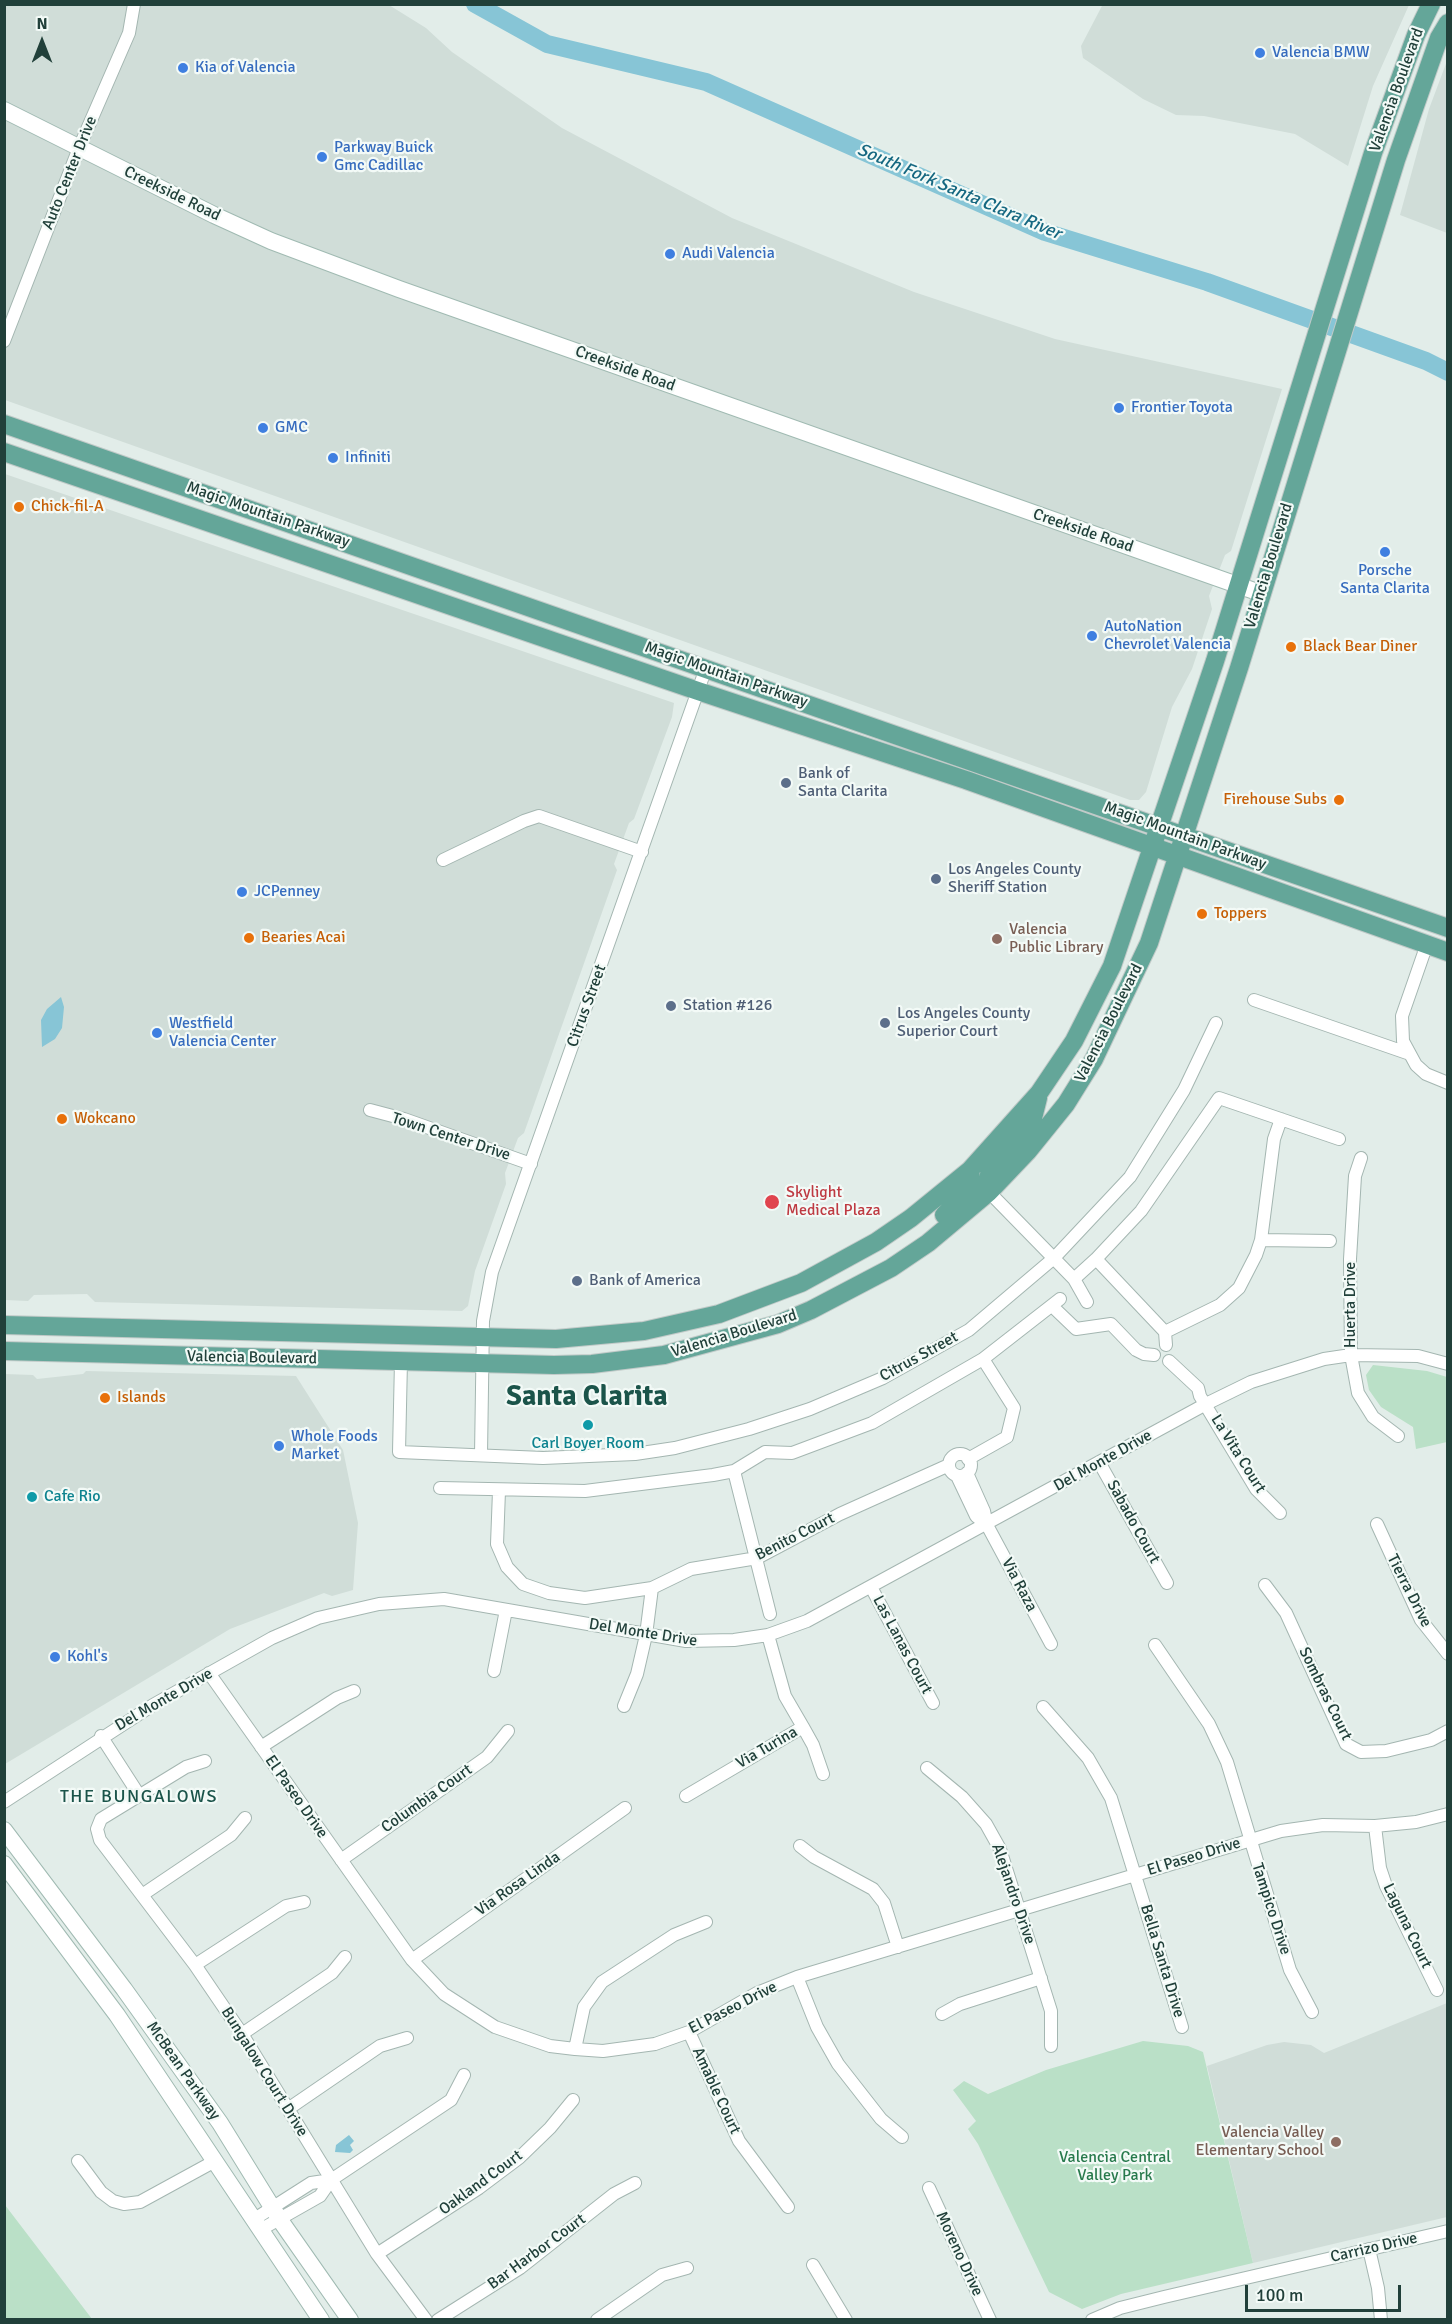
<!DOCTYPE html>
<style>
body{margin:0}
#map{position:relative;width:1452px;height:2324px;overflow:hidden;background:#e2ede9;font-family:Signika,sans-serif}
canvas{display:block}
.frame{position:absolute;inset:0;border:6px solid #21403a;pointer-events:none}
.north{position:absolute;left:12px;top:12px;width:60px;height:60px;-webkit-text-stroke:4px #f3faf7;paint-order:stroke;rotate:0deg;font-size:16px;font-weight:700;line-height:24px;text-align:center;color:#21403a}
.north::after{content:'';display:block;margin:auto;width:21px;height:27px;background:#21403a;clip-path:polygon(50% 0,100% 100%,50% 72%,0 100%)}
.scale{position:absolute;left:1245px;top:2285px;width:156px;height:27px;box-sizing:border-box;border:3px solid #21403a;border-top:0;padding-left:8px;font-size:18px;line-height:21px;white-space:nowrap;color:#21403a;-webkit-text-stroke:4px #f3faf7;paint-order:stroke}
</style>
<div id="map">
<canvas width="1452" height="2324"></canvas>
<div class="frame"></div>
<div class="north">N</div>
<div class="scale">100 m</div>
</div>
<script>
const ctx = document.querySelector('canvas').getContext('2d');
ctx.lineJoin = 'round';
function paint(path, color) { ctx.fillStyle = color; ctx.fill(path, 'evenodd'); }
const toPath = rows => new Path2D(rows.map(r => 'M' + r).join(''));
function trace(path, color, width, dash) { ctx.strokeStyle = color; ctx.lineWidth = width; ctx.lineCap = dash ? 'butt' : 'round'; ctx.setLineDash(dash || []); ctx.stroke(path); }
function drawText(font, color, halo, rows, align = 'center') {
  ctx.font = font + ' Signika,sans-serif'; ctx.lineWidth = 4.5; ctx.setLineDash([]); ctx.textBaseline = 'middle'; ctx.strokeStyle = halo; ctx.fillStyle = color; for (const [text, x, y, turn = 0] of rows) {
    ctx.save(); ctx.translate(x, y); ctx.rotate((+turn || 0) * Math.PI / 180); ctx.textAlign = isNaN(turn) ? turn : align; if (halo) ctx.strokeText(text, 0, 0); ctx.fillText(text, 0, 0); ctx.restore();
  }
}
paint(toPath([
 [5,4,389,5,426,28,452,52,562,128,732,218,914,292,1055,339,1282,389,1231,551,1225,555,1209,596,1212,609,1192,669,1172,707,1146,792,1139,800,1130,800,5,400],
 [1103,4,1409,4,1409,5,1373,86,1348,166,1295,134,1204,116,1176,115,1143,99,1083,58,1081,46],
 [1447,61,1447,233,1400,215,1429,109],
 [5,474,674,703,672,717,634,819,629,823,614,864,617,870,524,1133,518,1138,505,1173,506,1184,475,1271,468,1306,462,1311,95,1302,87,1294,34,1295,28,1301,5,1300],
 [86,1371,296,1376,343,1450,358,1523,353,1590,332,1596,324,1593,230,1629,5,1764,5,1374,33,1375,37,1379,83,1374],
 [1447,2003,1447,2217,1253,2263,1207,2066,1267,2045,1284,2042,1311,2045,1324,2053]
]), '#d0ddd8');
paint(toPath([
 [1373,1365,1427,1371,1447,1377,1447,1442,1416,1449,1413,1427,1381,1407,1369,1390,1366,1375],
 [1143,2041,1188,2046,1203,2052,1253,2263,1121,2294,1082,2309,1049,2292,978,2144,968,2129,976,2121,953,2090,964,2081,988,2094,1046,2070],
 [4,2205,5,2205,92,2319,5,2319]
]), '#bae0c7');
paint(toPath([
 [61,997,64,1007,62,1028,55,1039,42,1047,41,1020,47,1009],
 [349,2135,354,2141,350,2145,353,2150,350,2153,335,2152,336,2145]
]), '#87c5d6');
trace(toPath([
 [475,4,547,44,706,82,1045,232,1207,282,1426,361,1448,372]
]), '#87c5d6', 18);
const street = toPath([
 [4,341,79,148,129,33,134,4],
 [443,860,524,821,539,816,642,852],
 [1427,944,1402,1016,1403,1041,1416,1065,1426,1074,1448,1083],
 [1254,1000,1407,1053],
 [370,1110,404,1119,531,1164],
 [1361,1158,1355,1176,1350,1259,1351,1355,1358,1393,1373,1417,1398,1436],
 [989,1192,1074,1279,1087,1302],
 [1261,1240,1330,1241],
 [1096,1259,1165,1332,1166,1345],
 [1074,1279,1096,1259,1141,1211,1219,1098,1339,1139],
 [1052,1306,1076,1329,1111,1324,1136,1350,1144,1354,1154,1355],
 [1165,1332,1220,1305,1239,1288,1256,1255,1261,1240,1274,1139,1281,1119],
 [401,1361,399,1452,543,1458,635,1454,675,1448,749,1429,810,1409,883,1378,969,1330,1054,1258,1130,1177,1184,1090,1216,1023],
 [1169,1361,1198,1388,1200,1396,1256,1489,1280,1513],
 '949 1465a11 11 0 1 1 22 0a11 11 0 1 1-22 0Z',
 [481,1455,483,1321,492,1272,706,668],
 [968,1459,1007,1437,1014,1408,983,1359],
 [1099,1462,1167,1583],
 [734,1471,770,1614],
 [967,1473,984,1511,987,1525,1051,1644],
 [957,1476,976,1516,987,1525],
 [440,1488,585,1491,713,1475,734,1471,765,1452,792,1453,872,1423,983,1359,1060,1299],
 [499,1491,497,1544,507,1567,523,1584,549,1593,585,1598,652,1588,691,1569,757,1558,840,1514,949,1465],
 [1377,1524,1421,1620,1448,1654],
 [1265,1585,1286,1613,1346,1744,1361,1752,1386,1751,1431,1740,1448,1731],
 [871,1587,933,1703],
 [768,1635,785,1696,803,1727],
 [1155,1645,1209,1724,1227,1762,1290,1970,1312,2012],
 [494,1671,506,1610],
 [209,1673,412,1960,444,1994,495,2027,550,2046,575,2049,603,2051,655,2044,689,2032,757,1993,797,1977,1281,1831,1323,1825,1375,1826,1416,1822,1448,1814],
 [624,1706,637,1674,646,1635,652,1588],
 [1043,1707,1088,1758,1111,1798,1182,2027],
 [101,1736,139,1795],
 [261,1747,337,1698,354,1691],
 [205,1761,186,1767,101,1819,97,1829,100,1840,195,1965,242,2034,377,2254,426,2320],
 [927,1768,962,1797,986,1824,1000,1849,1051,2011,1051,2046],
 [686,1796,803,1727,813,1745,823,1774],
 [4,1802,153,1705,272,1638,318,1618,379,1604,444,1599,686,1641,734,1640,768,1635,807,1621,1206,1404,1251,1382,1324,1359,1351,1355,1418,1356,1448,1364],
 [1375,1826,1380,1868,1386,1886,1437,1990],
 [800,1846,814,1857,873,1889,884,1903,898,1947],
 [341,1860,487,1757,508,1731],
 [142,1895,231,1835,245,1818],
 [412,1960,625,1808],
 [195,1965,286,1906,304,1902],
 [797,1977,817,2027,838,2064,881,2119,902,2137],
 [942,2014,960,2004,1041,1978],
 [689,2032,739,2141,788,2207],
 [242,2034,332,1973,345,1957],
 [575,2049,584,2007,602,1982,674,1935,706,1922],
 [288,2109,380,2046,407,2038],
 [78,2161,101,2192,113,2201,124,2204,140,2202,215,2161],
 [929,2188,990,2320],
 [253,2220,311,2183,331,2180],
 [260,2230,320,2196,331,2180,451,2100,464,2075],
 [1369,2249,1378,2288,1381,2320],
 [377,2254,479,2188,519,2158,550,2128,573,2100],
 [813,2265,846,2320],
 [438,2320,520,2268,614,2194,635,2183],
 [597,2320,662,2275,687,2268],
 [1092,2320,1120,2308,1164,2297,1448,2231]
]);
const secondary = toPath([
 [4,110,214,215,271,241,399,289,1260,593],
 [4,1830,124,1989,220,2123,280,2220,350,2320],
 [4,1864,117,2015,321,2320]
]);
const primary = toPath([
 [4,424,1448,928],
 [4,452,698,691,966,780,1448,952],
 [989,1192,989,1174,1032,1122,1038,1098],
 [944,1215,969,1190,972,1184,970,1170],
 [4,1325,556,1339,644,1331,719,1314,801,1283,876,1242,911,1218,970,1170,1039,1093,1074,1041,1112,966,1215,661,1373,153,1416,35,1431,4],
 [4,1351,554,1365,592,1364,664,1355,778,1324,811,1310,891,1268,928,1243,989,1192,1028,1151,1066,1104,1094,1059,1149,943,1239,668,1396,160,1439,38,1448,23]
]);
trace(street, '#a4b6b1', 14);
trace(secondary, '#a0bab2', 18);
trace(primary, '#c1cac8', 20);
trace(street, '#fff', 12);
trace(secondary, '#fff', 16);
trace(primary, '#64a699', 18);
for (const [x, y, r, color] of [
 [1260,53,6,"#3f7fe0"],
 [183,68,6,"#3f7fe0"],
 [322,157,6,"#3f7fe0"],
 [670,254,6,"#3f7fe0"],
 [1119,408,6,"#3f7fe0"],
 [263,428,6,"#3f7fe0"],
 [333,458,6,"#3f7fe0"],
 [19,507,6,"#e8710a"],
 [1385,552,6,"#3f7fe0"],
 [1092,636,6,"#3f7fe0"],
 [1291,647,6,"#e8710a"],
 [786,783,6,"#5c6f8a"],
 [1339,800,6,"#e8710a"],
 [936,879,6,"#5c6f8a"],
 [242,892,6,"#3f7fe0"],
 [1202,914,6,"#e8710a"],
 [249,938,6,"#e8710a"],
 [997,939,6,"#8d6e63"],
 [671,1006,6,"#5c6f8a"],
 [885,1023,6,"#5c6f8a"],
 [157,1033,6,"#3f7fe0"],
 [62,1119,6,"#e8710a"],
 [772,1202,8,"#e0444e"],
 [577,1281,6,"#5c6f8a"],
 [105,1398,6,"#e8710a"],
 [588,1425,6,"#0f9aa8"],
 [279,1446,6,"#3f7fe0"],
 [32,1497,6,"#0f9aa8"],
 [55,1657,6,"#3f7fe0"],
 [1336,2142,6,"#8d6e63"]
]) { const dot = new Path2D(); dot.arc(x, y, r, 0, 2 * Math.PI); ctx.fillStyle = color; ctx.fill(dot); trace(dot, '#f3faf7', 2); }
drawText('16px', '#366cbe', '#f3faf7', [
 ["Valencia BMW",1272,53],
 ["Kia of Valencia",195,68],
 ["Parkway Buick",334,148],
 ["Gmc Cadillac",334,166],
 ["Audi Valencia",682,254],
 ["Frontier Toyota",1131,408],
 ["GMC",275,428],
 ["Infiniti",345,458],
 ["Porsche",1385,571,"center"],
 ["Santa Clarita",1385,589,"center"],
 ["AutoNation",1104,627],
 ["Chevrolet Valencia",1104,645],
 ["JCPenney",254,892],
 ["Westfield",169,1024],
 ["Valencia Center",169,1042],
 ["Whole Foods",291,1437],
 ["Market",291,1455],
 ["Kohl's",67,1657]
], 'left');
drawText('16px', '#21403a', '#f3faf7', [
 ["Valencia Boulevard",1397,90,-70],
 ["Auto Center Drive",70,173,-68],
 ["Creekside Road",172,194,26],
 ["Creekside Road",625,369,20],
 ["Magic Mountain Parkway",268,515,19],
 ["Creekside Road",1083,531,19],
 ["Valencia Boulevard",1269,566,-73],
 ["Magic Mountain Parkway",726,675,19],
 ["Magic Mountain Parkway",1185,836,20],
 ["Citrus Street",587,1006,-70],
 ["Valencia Boulevard",1109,1023,-63],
 ["Town Center Drive",451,1137,18],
 ["Huerta Drive",1351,1305,-90],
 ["Valencia Boulevard",734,1334,-17],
 ["Citrus Street",919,1357,-29],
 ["Valencia Boulevard",252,1358,1],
 ["La Vita Court",1238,1454,58],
 ["Del Monte Drive",1103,1461,-29],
 ["Sabado Court",1133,1522,61],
 ["Benito Court",795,1537,-27],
 ["Via Raza",1019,1585,62],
 ["Tierra Drive",1409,1591,63],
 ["Del Monte Drive",643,1633,9],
 ["Las Lanas Court",902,1645,62],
 ["Sombras Court",1325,1694,64],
 ["Del Monte Drive",164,1700,-30],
 ["Via Turina",767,1748,-30],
 ["El Paseo Drive",296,1797,55],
 ["Columbia Court",427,1799,-35],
 ["El Paseo Drive",1194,1857,-17],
 ["Via Rosa Linda",518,1884,-35],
 ["Alejandro Drive",1013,1894,71],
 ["Tampico Drive",1271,1909,72],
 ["Laguna Court",1407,1926,64],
 ["Bella Santa Drive",1162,1961,73],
 ["El Paseo Drive",733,2008,-27],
 ["McBean Parkway",183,2071,55],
 ["Bungalow Court Drive",264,2072,58],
 ["Amable Court",716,2091,65],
 ["Oakland Court",481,2183,-36],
 ["Carrizo Drive",1374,2248,-13],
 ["Bar Harbor Court",537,2252,-36],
 ["Moreno Drive",959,2254,65]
]);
drawText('16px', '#c56008', '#f3faf7', [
 ["Chick-fil-A",31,507],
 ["Black Bear Diner",1303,647],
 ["Firehouse Subs",1327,800,"right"],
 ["Toppers",1214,914],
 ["Bearies Acai",261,938],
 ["Wokcano",74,1119],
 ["Islands",117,1398]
], 'left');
drawText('16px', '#4e5e75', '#f3faf7', [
 ["Bank of",798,774],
 ["Santa Clarita",798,792],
 ["Los Angeles County",948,870],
 ["Sheriff Station",948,888],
 ["Station #126",683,1006],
 ["Los Angeles County",897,1014],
 ["Superior Court",897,1032],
 ["Bank of America",589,1281]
], 'left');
drawText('16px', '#785e54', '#f3faf7', [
 ["Valencia",1009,930],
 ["Public Library",1009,948],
 ["Valencia Valley",1324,2133,"right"],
 ["Elementary School",1324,2151,"right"]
], 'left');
drawText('16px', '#be3a42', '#f3faf7', [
 ["Skylight",786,1193],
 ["Medical Plaza",786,1211]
], 'left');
drawText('16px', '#0d838f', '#f3faf7', [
 ["Carl Boyer Room",588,1444],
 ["Cafe Rio",44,1497,"left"]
]);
drawText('16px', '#287a4d', '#f3faf7', [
 ["Valencia Central",1115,2158],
 ["Valley Park",1115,2176]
]);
drawText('italic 18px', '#166881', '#f3faf7', [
 ["South Fork Santa Clara River",959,192,23]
]);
ctx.letterSpacing = '1.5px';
drawText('18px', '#1b544a', '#f3faf7', [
 ["THE BUNGALOWS",139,1797]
]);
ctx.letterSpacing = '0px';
drawText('bold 28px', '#1b544a', '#f3faf7', [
 ["Santa Clarita",587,1398]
]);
</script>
